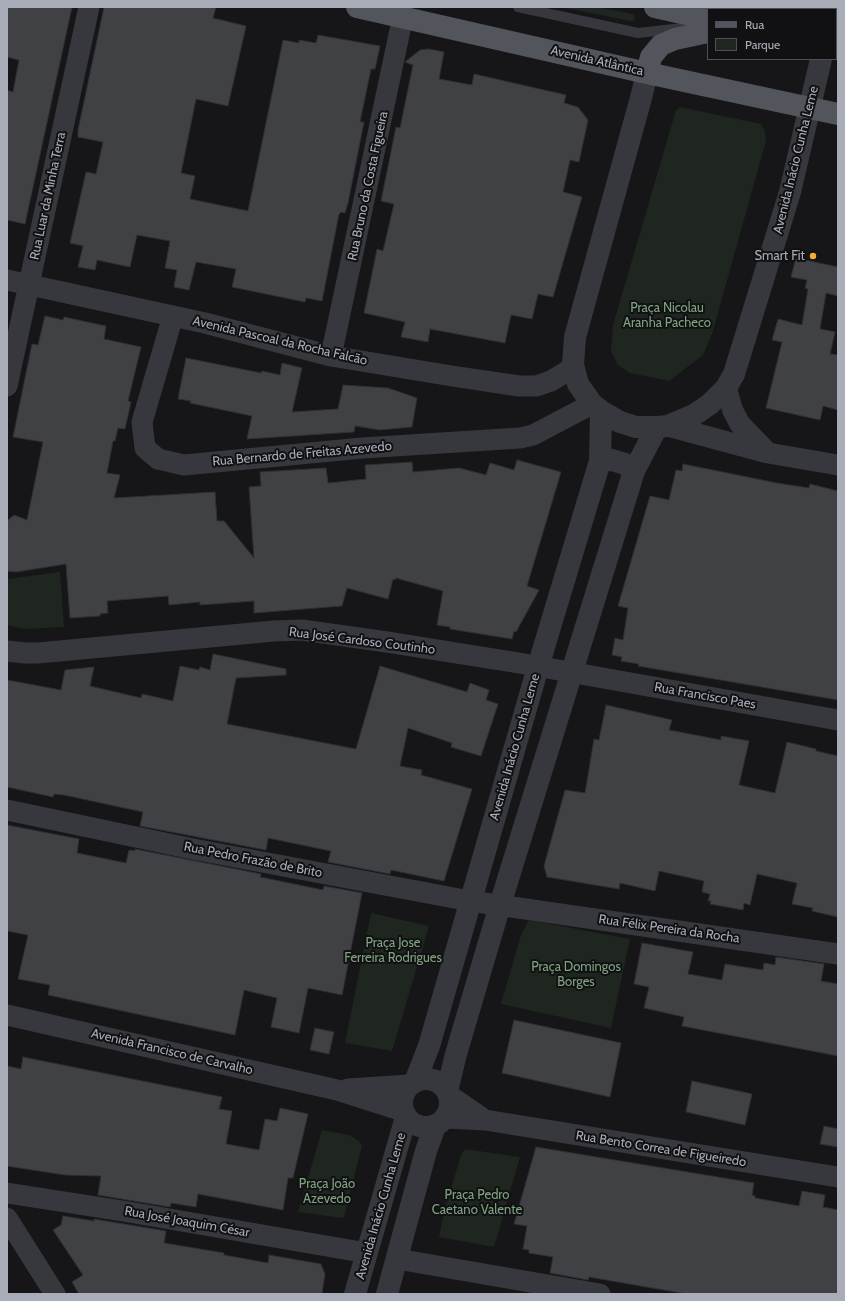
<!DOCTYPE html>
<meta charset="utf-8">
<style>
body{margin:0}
#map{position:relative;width:845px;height:1301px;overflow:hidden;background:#161618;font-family:Cabin,sans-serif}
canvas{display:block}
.frame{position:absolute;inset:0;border:8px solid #a8adb8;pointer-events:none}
.legend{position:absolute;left:707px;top:8px;width:130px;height:52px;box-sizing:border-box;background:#111113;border:1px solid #4d4f55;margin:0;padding:5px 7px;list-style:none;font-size:12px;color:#a8adb8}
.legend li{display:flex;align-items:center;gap:8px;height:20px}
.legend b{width:20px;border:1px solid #4d4f55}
</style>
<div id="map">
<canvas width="845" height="1301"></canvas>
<div class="frame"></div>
<ul class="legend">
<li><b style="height:5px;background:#53555c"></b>Rua</li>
<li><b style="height:11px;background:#1e261f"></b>Parque</li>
</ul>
</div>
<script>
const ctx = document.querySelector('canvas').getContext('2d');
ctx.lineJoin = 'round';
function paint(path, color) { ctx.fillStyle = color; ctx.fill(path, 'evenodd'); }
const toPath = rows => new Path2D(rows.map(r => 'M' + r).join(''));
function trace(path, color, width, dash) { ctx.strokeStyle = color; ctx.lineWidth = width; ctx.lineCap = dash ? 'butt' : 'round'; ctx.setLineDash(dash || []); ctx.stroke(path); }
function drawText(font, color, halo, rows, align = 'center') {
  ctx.font = font + ' Cabin,sans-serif'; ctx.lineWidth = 4; ctx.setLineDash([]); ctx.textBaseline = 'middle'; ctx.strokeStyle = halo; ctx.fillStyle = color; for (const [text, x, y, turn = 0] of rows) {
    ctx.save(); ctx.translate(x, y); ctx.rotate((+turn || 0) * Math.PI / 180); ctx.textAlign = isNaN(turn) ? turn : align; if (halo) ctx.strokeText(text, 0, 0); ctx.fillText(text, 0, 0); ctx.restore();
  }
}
paint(toPath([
 [561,7,596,7,633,14,635,17,634,21,631,21],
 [680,107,761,124,765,131,766,141,712,334,703,355,669,381,630,373,618,365,611,351,613,325,676,110],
 [60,572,64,627,24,629,7,625,7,579],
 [371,913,429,926,392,1051,345,1043],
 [529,920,630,939,611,1028,501,1004,521,935],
 [322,1130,349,1135,359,1141,362,1146,344,1217,342,1218,298,1212],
 [465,1149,520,1157,494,1247,439,1237,444,1211,461,1155]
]), '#1e261f');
const building = toPath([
 [7,7,72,7,25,224,7,220,7,90,13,92,19,60,7,57,7,7],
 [104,7,216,7,213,18,246,26,228,106,196,99,181,173,195,176,190,199,248,211,283,40,299,43,299,40,316,43,318,35,380,46,375,69,371,69,360,122,364,122,348,203,345,213,341,212,339,214,322,301,306,298,305,302,232,287,236,269,196,262,189,290,174,287,177,270,165,268,170,241,137,235,130,267,97,260,95,270,78,267,83,246,70,243,86,172,96,174,103,142,78,137,78,130,104,7],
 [429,49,444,52,439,79,472,85,474,74,566,95,564,103,578,107,588,120,579,162,570,160,563,192,582,197,553,297,538,294,532,319,511,315,505,343,430,329,428,342,401,337,405,322,364,313,377,249,383,251,394,204,381,201,396,127,400,128,413,65,405,62,420,50,429,49],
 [796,258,838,267,838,296,826,293,820,329,835,332,830,354,838,355,838,410,823,406,820,420,766,408,782,342,772,340,778,319,802,325,808,289,805,288,807,280,791,277,796,258],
 [45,316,63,320,64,317,106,326,104,339,141,347,128,401,131,402,125,429,118,428,115,441,113,441,107,473,120,475,114,498,215,492,217,521,224,521,254,558,249,487,261,486,260,472,326,468,328,483,366,479,365,465,412,462,413,472,459,468,486,475,490,463,514,470,517,460,561,472,527,586,539,590,516,632,514,631,512,639,450,629,450,627,437,625,443,591,396,578,395,580,393,579,388,599,347,588,342,606,254,613,254,601,200,605,200,602,169,605,168,596,107,601,108,613,100,614,100,616,70,618,66,564,16,572,7,571,7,521,14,515,27,520,43,442,13,437,32,344,38,345,45,316],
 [186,358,261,373,262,371,280,375,282,363,302,368,292,412,338,409,343,385,388,388,417,398,412,427,380,430,355,426,354,432,247,439,252,416,190,403,191,401,178,399,186,358],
 [683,464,777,483,809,488,810,484,838,491,838,700,638,666,639,664,621,661,622,657,612,655,615,638,623,640,628,608,618,606,650,496,669,500,676,470,682,471,683,464],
 [213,654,286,669,286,675,236,678,227,724,356,749,380,666,467,692,470,683,489,690,486,700,498,704,481,756,451,747,452,743,408,728,400,766,422,770,421,775,472,789,444,881,391,870,390,874,328,862,331,851,268,838,266,850,140,826,143,812,64,795,54,794,53,797,7,787,7,680,61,690,65,670,94,667,90,686,141,698,142,694,173,701,180,666,199,670,200,667,210,670,213,654],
 [606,705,672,720,669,730,721,740,721,736,749,741,739,785,775,793,787,742,816,749,816,751,838,756,838,917,812,911,813,908,792,904,797,883,757,874,750,905,744,903,743,910,710,904,711,901,708,901,710,894,702,892,704,881,659,871,655,891,620,883,619,889,547,877,544,866,565,790,585,793,594,739,599,740,606,705],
 [7,825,79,839,77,853,126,863,129,850,135,851,135,849,261,874,260,877,323,890,324,886,362,893,342,995,308,988,299,1033,271,1027,277,998,244,990,235,1035,48,995,50,985,18,979,28,935,7,931,7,825],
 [642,943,693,952,688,974,722,980,725,964,763,970,764,963,775,965,776,957,824,964,821,981,838,984,838,1056,682,1026,684,1017,644,1008,649,987,634,984,642,943],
 [514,1020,621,1043,610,1097,502,1073,514,1020],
 [315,1028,334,1032,329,1054,310,1050,315,1028],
 [23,1057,222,1097,219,1109,232,1111,226,1144,259,1150,265,1119,277,1121,280,1108,308,1114,293,1178,288,1178,283,1210,198,1194,196,1207,171,1203,170,1207,98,1195,101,1176,65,1175,7,1166,7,1066,21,1069,23,1057],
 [692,1081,752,1094,745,1125,686,1112,692,1081],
 [824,1126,838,1129,838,1147,820,1144,824,1126],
 [536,1147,754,1183,752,1195,755,1196,755,1198,799,1206,802,1191,825,1195,823,1207,838,1210,838,1294,687,1294,589,1277,588,1280,550,1273,553,1257,529,1253,529,1250,523,1249,527,1226,514,1224,536,1147],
 [63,1216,94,1221,94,1219,166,1231,164,1243,224,1253,224,1255,268,1263,269,1255,321,1264,325,1274,322,1294,79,1294,72,1282,83,1275,53,1230,61,1225,63,1216]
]);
paint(building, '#404145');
trace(building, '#303034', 1);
trace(toPath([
 [785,7,794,9],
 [836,18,838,18]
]), '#3d3f44', 2.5, [2, 3]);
trace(toPath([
 [518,7,638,33,682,28]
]), '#37383d', 10);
trace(toPath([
 [7,280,205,323,331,356,452,376,519,386,536,386,551,381,574,367],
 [173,316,142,422,145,448,158,459,184,465,362,448,520,438,533,435,592,404],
 [331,356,403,16],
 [7,386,89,7],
 [726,388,733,411,740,424,766,451],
 [668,426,768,453,838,465],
 [7,651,25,653,38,653,274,631,302,630,387,642,519,663,838,720],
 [7,810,193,849,470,901,838,954],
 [7,1015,337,1090,403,1111],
 [348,1089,410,1085],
 [450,1096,485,1120],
 [446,1118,485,1120,838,1177],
 [7,1193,129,1212,367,1253],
 [7,1218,55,1294],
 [397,1259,600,1294]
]), '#37383d', 21);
trace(toPath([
 [647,73,641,98,575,337,573,365,578,384,592,404,601,411,620,422,636,427,657,427,668,426,694,415,710,404,726,388,734,374,790,192,821,59],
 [600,461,612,460,625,464,634,471],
 '402 1103a24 24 0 1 1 48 0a24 24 0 1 1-48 0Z',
 [415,1082,429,1046,538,667,600,461,601,411],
 [447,1091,456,1054,500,905,634,471,657,427],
 [355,1294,406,1117],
 [387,1294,426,1151,435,1126]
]), '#37383d', 22);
trace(toPath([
 [357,7,647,73,838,114],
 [655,7,708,19],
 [836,46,838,47],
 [647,73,651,57,661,45,675,39,708,32]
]), '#53555c', 22);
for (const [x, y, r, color] of [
 [813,256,4,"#f2b134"]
]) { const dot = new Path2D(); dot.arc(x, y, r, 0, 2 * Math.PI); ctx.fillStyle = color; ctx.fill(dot); trace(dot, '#111113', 1.5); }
drawText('13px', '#a8adb8', '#111113', [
 ["Avenida Atlântica",597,61,13],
 ["Avenida Inácio Cunha Leme",796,160,-76],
 ["Rua Bruno da Costa Figueira",368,186,-78],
 ["Rua Luar da Minha Terra",48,196,-78],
 ["Avenida Pascoal da Rocha Falcão",280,341,13],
 ["Rua Bernardo de Freitas Azevedo",302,454,-5],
 ["Rua José Cardoso Coutinho",362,641,7],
 ["Rua Francisco Paes",705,696,10],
 ["Avenida Inácio Cunha Leme",515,747,-74],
 ["Rua Pedro Frazão de Brito",253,860,11],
 ["Rua Félix Pereira da Rocha",669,929,8],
 ["Avenida Francisco de Carvalho",172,1052,13],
 ["Rua Bento Correa de Figueiredo",661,1149,9],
 ["Avenida Inácio Cunha Leme",381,1206,-74],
 ["Rua José Joaquim César",187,1222,10]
]);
drawText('13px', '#a8adb8', '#111113', [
 ["Smart Fit",805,256]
], 'right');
drawText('13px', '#7fa381', '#111113', [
 ["Praça Nicolau",667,308],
 ["Aranha Pacheco",667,323],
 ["Praça Jose",393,943],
 ["Ferreira Rodrigues",393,958],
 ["Praça Domingos",576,967],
 ["Borges",576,982],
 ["Praça João",327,1184],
 ["Azevedo",327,1199],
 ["Praça Pedro",477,1195],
 ["Caetano Valente",477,1210]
]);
</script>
